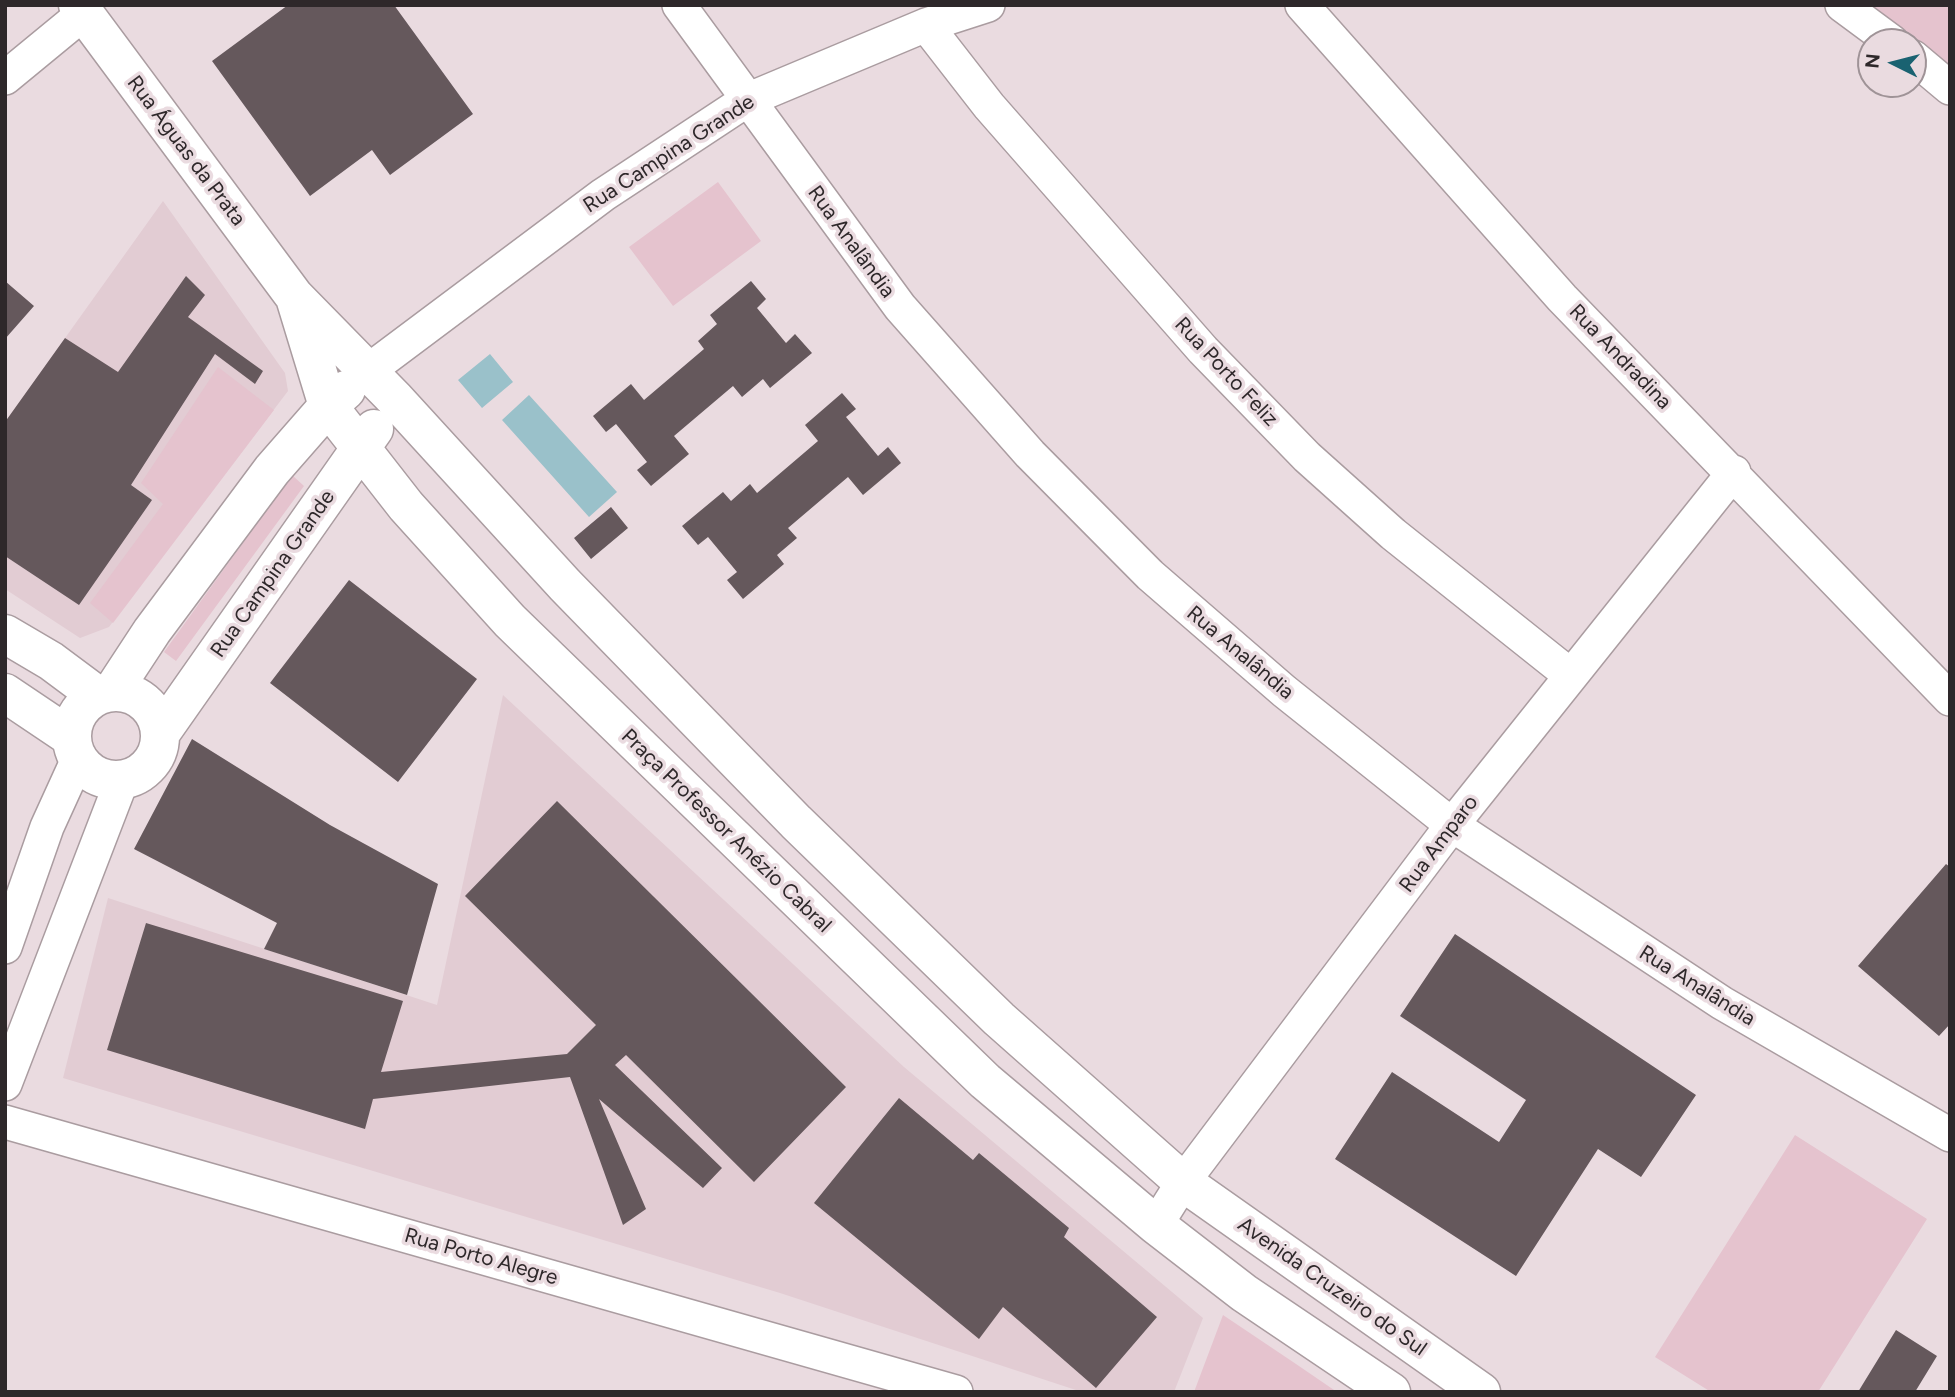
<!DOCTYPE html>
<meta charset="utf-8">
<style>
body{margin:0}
#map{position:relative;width:1955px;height:1397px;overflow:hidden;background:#eadbe0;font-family:Figtree,sans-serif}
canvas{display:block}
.frame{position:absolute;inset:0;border:7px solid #2e282a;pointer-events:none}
.north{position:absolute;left:1857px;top:28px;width:70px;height:70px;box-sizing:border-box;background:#eadbe0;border:2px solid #9f9397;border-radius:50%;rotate:276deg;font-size:19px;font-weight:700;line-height:28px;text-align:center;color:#2e282a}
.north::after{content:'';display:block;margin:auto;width:24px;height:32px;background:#1a6271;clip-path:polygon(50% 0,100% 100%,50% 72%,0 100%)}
</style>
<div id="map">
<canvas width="1955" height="1397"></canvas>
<div class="frame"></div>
<div class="north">N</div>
</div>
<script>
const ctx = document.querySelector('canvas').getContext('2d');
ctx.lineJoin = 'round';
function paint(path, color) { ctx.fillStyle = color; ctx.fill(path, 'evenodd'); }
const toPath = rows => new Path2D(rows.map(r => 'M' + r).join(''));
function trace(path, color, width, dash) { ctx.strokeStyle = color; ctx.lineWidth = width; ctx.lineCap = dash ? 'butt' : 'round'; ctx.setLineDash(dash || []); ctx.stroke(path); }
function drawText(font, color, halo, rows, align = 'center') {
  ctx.font = font + ' Figtree,sans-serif'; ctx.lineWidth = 7; ctx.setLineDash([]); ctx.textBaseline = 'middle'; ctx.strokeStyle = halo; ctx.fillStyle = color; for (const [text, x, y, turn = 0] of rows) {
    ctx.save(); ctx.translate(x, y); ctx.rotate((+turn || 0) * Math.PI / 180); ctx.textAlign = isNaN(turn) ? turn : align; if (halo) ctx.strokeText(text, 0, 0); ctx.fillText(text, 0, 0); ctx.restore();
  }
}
paint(toPath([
 [163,201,285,373,288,391,109,627,80,638,5,589,5,422],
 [503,695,904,1067,1203,1318,1174,1392,1082,1392,780,1293,63,1078,108,898,437,1005]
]), '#e2ccd3');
paint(toPath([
 [1871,5,1950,5,1950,71],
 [718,182,761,241,673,306,629,247],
 [218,367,274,410,113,623,90,603,163,504,141,483],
 [292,475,304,486,176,661,164,652],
 [1795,1135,1927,1219,1818,1392,1711,1392,1655,1357],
 [1223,1315,1296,1364,1337,1392,1194,1392]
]), '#e5c3ce');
paint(toPath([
 [490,354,513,382,482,408,458,380],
 [529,395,617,492,589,517,502,420]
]), '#9ac1ca');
paint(toPath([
 [288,5,394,5,473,114,390,175,372,150,310,196,212,61],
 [186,276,205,295,188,317,263,371,255,384,215,354,131,485,152,500,79,605,5,556,5,422,65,338,118,372],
 [5,281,34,306,5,339],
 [751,281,766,299,757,308,786,343,795,334,812,353,770,388,763,379,742,397,733,386,674,436,689,454,651,486,637,470,647,462,616,424,606,432,593,416,631,384,644,400,704,349,698,341,717,324,710,315],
 [842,393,856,409,846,417,878,456,888,447,901,463,863,495,848,477,788,528,797,538,777,555,784,564,743,599,727,580,737,572,708,537,698,545,682,526,723,492,731,501,750,484,757,493,818,441,805,425],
 [611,507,628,528,591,559,574,538],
 [349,580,477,679,398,782,270,683],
 [192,739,330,825,438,884,407,995,264,949,277,923,134,849],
 [557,801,846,1087,754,1182,626,1055,615,1065,722,1168,703,1188,599,1099,646,1209,623,1225,570,1077,373,1099,365,1129,107,1050,146,923,403,1001,381,1072,567,1054,596,1025,465,896],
 [1946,864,1950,867,1950,1024,1939,1036,1858,966],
 [1455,934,1696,1095,1641,1177,1598,1149,1516,1276,1335,1159,1392,1072,1499,1142,1526,1100,1400,1016],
 [899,1098,973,1160,979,1153,1069,1228,1064,1237,1157,1317,1096,1388,1003,1307,979,1339,814,1203],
 [1896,1330,1937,1356,1915,1392,1858,1392]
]), '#65585c');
const street = toPath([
 [679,5,900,307,1030,454,1150,575,1284,691,1452,825,1722,1003,1950,1135],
 [1302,5,1562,298,1950,699],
 [1842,5,1892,42],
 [926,25,989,106,1203,350,1307,457,1393,534,1570,675],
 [1913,57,1950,88],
 [5,78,84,13],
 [368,371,603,195,747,100,926,25,988,5],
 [5,947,47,827,78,759],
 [5,1084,122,780],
 [5,1122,956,1392],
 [1156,1225,1183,1182,1452,825,1734,472]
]);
const secondary = toPath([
 [78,5,294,296,395,399,565,585,796,822,999,1019,1183,1182,1481,1392],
 [296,301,328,406,406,506,510,621,985,1081,1156,1225,1244,1293,1391,1392],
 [5,634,51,661,98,696],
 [112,692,152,631,272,470,328,406,346,390],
 '72 736a44 44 0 1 1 88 0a44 44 0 1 1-88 0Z',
 [5,693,72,738],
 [160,734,374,429]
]);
trace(street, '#aa9ca0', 36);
trace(secondary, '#aa9ca0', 41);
trace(street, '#fff', 33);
trace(secondary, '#fff', 38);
drawText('21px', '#2e282a', '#eadbe0', [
 ["Rua Águas da Prata",186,151,53],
 ["Rua Campina Grande",669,154,-33],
 ["Rua Analândia",851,242,54],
 ["Rua Andradina",1620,357,46],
 ["Rua Porto Feliz",1226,372,47],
 ["Rua Campina Grande",273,574,-55],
 ["Rua Analândia",1240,653,40],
 ["Praça Professor Anézio Cabral",726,831,44],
 ["Rua Amparo",1439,844,-53],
 ["Rua Analândia",1697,986,32],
 ["Rua Porto Alegre",481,1257,16],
 ["Avenida Cruzeiro do Sul",1332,1287,35]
]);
</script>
